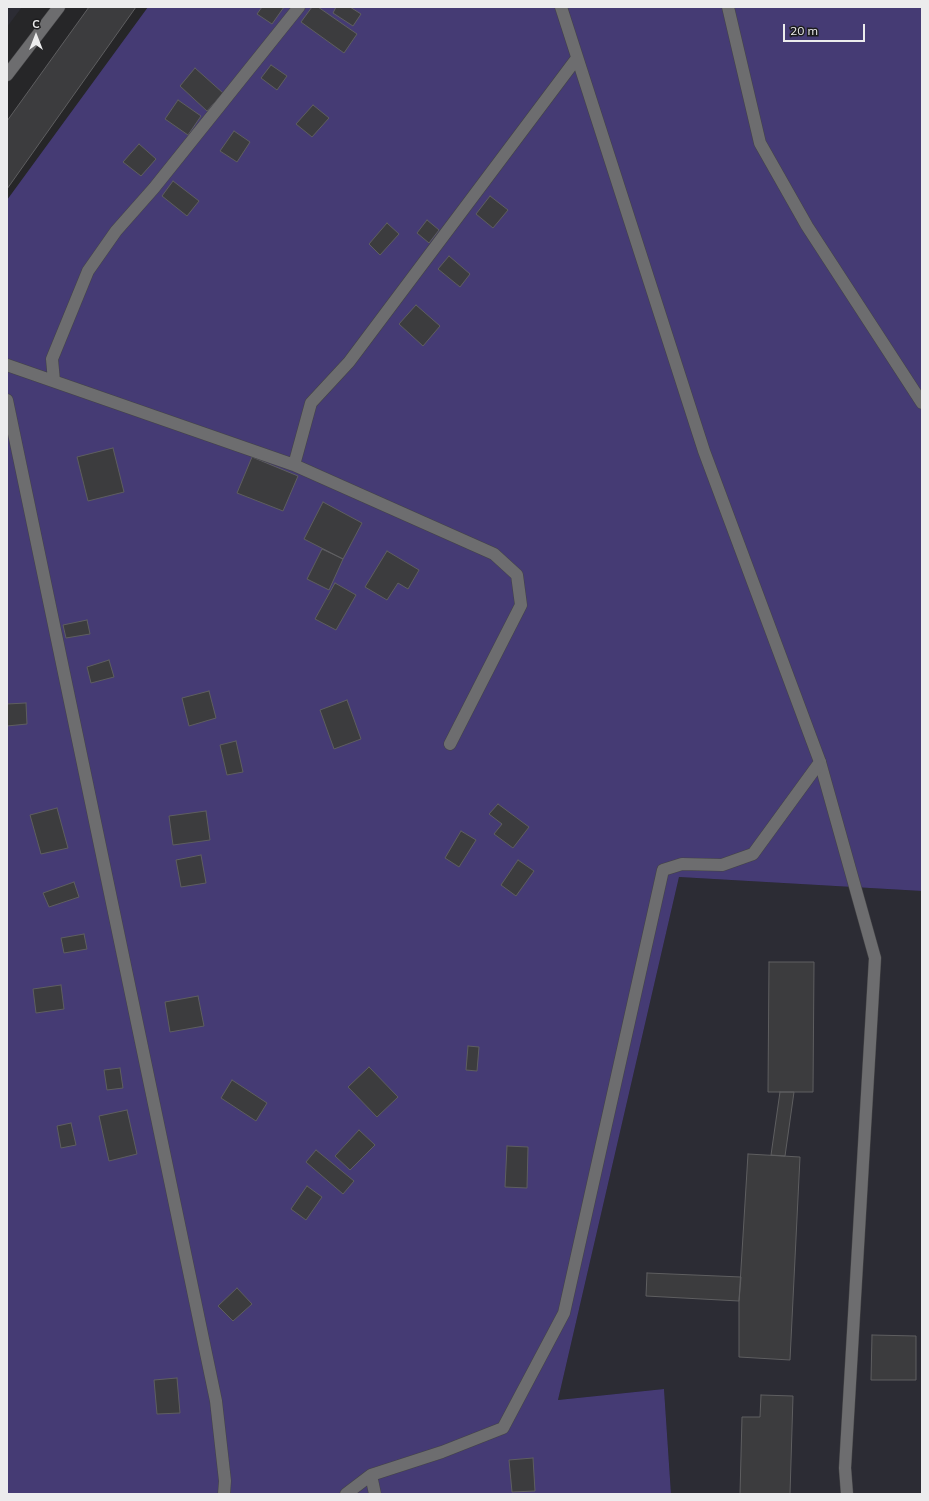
<!DOCTYPE html>
<meta charset="utf-8">
<style>
body{margin:0}
#map{position:relative;width:929px;height:1501px;overflow:hidden;background:#262628;font-family:Mulish,sans-serif}
canvas{display:block}
.frame{position:absolute;inset:0;border:8px solid #ececed;pointer-events:none}
.north{position:absolute;left:16px;top:16px;width:40px;height:40px;-webkit-text-stroke:3px #1c1c1e;paint-order:stroke;rotate:0deg;font-size:11px;font-weight:700;line-height:16px;text-align:center;color:#ececed}
.north::after{content:'';display:block;margin:auto;width:14px;height:18px;background:#ececed;clip-path:polygon(50% 0,100% 100%,50% 72%,0 100%)}
.scale{position:absolute;left:783px;top:24px;width:82px;height:18px;box-sizing:border-box;border:2px solid #ececed;border-top:0;padding-left:5px;font-size:12px;line-height:14px;white-space:nowrap;color:#ececed;-webkit-text-stroke:3px #1c1c1e;paint-order:stroke}
</style>
<div id="map">
<canvas width="929" height="1501"></canvas>
<div class="frame"></div>
<div class="north">С</div>
<div class="scale">20 m</div>
</div>
<script>
const ctx = document.querySelector('canvas').getContext('2d');
ctx.lineJoin = 'round';
function paint(path, color) { ctx.fillStyle = color; ctx.fill(path, 'evenodd'); }
const toPath = rows => new Path2D(rows.map(r => 'M' + r).join(''));
function trace(path, color, width, dash) { ctx.strokeStyle = color; ctx.lineWidth = width; ctx.lineCap = dash ? 'butt' : 'round'; ctx.setLineDash(dash || []); ctx.stroke(path); }
paint(toPath([
 [7,7,22,7,7,27],
 [679,877,922,891,922,1494,671,1494,664,1389,558,1400]
]), '#2c2c34');
paint(toPath([
 [148,7,922,7,922,891,679,877,558,1400,664,1389,671,1494,7,1494,7,200]
]), '#453b74');
const building = toPath([
 [89,7,136,7,7,189,7,121,89,7],
 [262,7,284,7,272,24,257,14,262,7],
 [312,7,318,7,357,34,344,53,301,22,312,7],
 [336,7,350,7,361,14,353,26,333,13,336,7],
 [271,65,287,76,277,90,261,78,271,65],
 [195,68,223,93,207,111,180,86,195,68],
 [178,100,201,116,188,135,165,119,178,100],
 [313,105,329,118,312,137,296,124,313,105],
 [234,131,250,142,237,162,220,151,234,131],
 [139,144,156,159,141,176,123,162,139,144],
 [173,181,199,201,187,216,162,196,173,181],
 [490,196,508,210,493,228,476,214,490,196],
 [427,220,439,230,429,243,417,233,427,220],
 [387,223,399,234,380,255,369,244,387,223],
 [449,256,470,274,460,287,438,269,449,256],
 [416,305,440,326,423,346,399,324,416,305],
 [113,448,124,492,88,501,77,457,113,448],
 [252,457,298,476,283,511,237,493,252,457],
 [323,502,362,523,343,559,304,539,323,502],
 [322,549,343,559,329,590,307,579,322,549],
 [387,551,419,570,408,589,398,583,387,600,365,587,387,551],
 [335,583,356,595,336,630,315,619,335,583],
 [87,620,90,634,66,638,63,625,87,620],
 [109,660,114,677,91,683,87,667,109,660],
 [209,691,216,718,189,726,182,698,209,691],
 [347,700,361,739,334,749,320,710,347,700],
 [26,703,27,724,7,726,7,704,26,703],
 [236,741,243,772,227,775,220,745,236,741],
 [498,804,529,827,513,848,494,834,502,824,489,814,498,804],
 [57,808,68,848,41,854,30,815,57,808],
 [206,811,210,840,173,845,169,816,206,811],
 [461,831,476,840,459,867,445,858,461,831],
 [201,855,206,883,181,887,176,860,201,855],
 [518,860,534,871,516,896,501,885,518,860],
 [74,882,79,897,49,907,43,893,74,882],
 [84,934,87,949,64,953,61,938,84,934],
 [769,962,814,962,813,1092,768,1092,769,962],
 [61,985,64,1009,36,1013,33,989,61,985],
 [198,996,204,1026,170,1032,165,1002,198,996],
 [468,1046,479,1047,477,1071,466,1070,468,1046],
 [369,1067,398,1097,377,1117,348,1087,369,1067],
 [120,1068,123,1088,107,1090,104,1070,120,1068],
 [232,1080,267,1103,256,1121,221,1098,232,1080],
 [780,1092,794,1092,785,1156,771,1155,780,1092],
 [127,1110,137,1154,109,1161,99,1116,127,1110],
 [71,1123,76,1145,61,1148,57,1126,71,1123],
 [359,1130,375,1145,350,1170,335,1156,359,1130],
 [507,1146,528,1147,527,1188,505,1187,507,1146],
 [316,1150,354,1181,343,1194,306,1162,316,1150],
 [748,1154,800,1157,790,1360,739,1357,739,1301,748,1154],
 [307,1186,322,1197,306,1220,291,1209,307,1186],
 [647,1273,741,1277,739,1301,646,1296,647,1273],
 [237,1288,252,1304,233,1321,218,1306,237,1288],
 [872,1335,916,1336,916,1380,871,1380,872,1335],
 [177,1378,180,1413,157,1414,154,1380,177,1378],
 [761,1395,793,1396,790,1494,740,1494,742,1417,760,1417,761,1395],
 [533,1458,535,1491,512,1492,509,1460,533,1458]
]);
paint(building, '#3c3c3e');
trace(building, '#5e5e60', 1);
const lane = toPath([
 [728,7,760,143,807,226,922,403],
 [820,762,875,958,845,1468,847,1494]
]);
const street = toPath([
 [7,75,59,7],
 [7,365,294,465,311,403,349,362,577,58],
 [54,381,52,359,88,271,116,231,154,188,299,7],
 [7,400,216,1401,225,1481,224,1494],
 [294,465,494,554,517,575,521,605,450,744],
 [371,1475,442,1452,503,1428,564,1313,663,870,682,864,722,865,753,854,820,762,704,451,561,7],
 [346,1494,371,1475,375,1494]
]);
trace(lane, '#444446', 13);
trace(street, '#444446', 13);
trace(lane, '#6d6d6f', 12);
trace(street, '#6d6d6f', 12);
</script>
